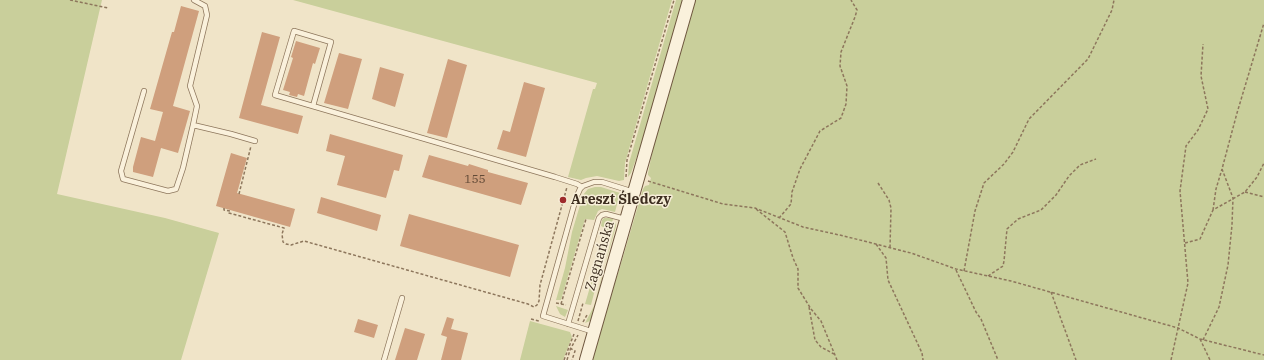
<!DOCTYPE html>
<meta charset="utf-8">
<style>
body{margin:0}
canvas{display:block;background:#f0e4c8}
</style>
<canvas width="1264" height="360"></canvas>
<script>
const ctx = document.querySelector('canvas').getContext('2d');
ctx.lineJoin = 'round';
function paint(path, color) { ctx.fillStyle = color; ctx.fill(path, 'evenodd'); }
const toPath = rows => new Path2D(rows.map(r => 'M' + r).join(''));
function trace(path, color, width, dash) { ctx.strokeStyle = color; ctx.lineWidth = width; ctx.lineCap = dash ? 'butt' : 'round'; ctx.setLineDash(dash || []); ctx.stroke(path); }
function drawText(font, color, halo, rows, align = 'center') {
  ctx.font = font + ' "IBM Plex Serif",serif'; ctx.lineWidth = 3; ctx.setLineDash([]); ctx.textBaseline = 'middle'; ctx.strokeStyle = halo; ctx.fillStyle = color; for (const [text, x, y, turn = 0] of rows) {
    ctx.save(); ctx.translate(x, y); ctx.rotate((+turn || 0) * Math.PI / 180); ctx.textAlign = isNaN(turn) ? turn : align; if (halo) ctx.strokeText(text, 0, 0); ctx.fillText(text, 0, 0); ctx.restore();
  }
}
paint(toPath([
 [0,0,102,0,57,194,165,218,219,233,181,360,0,360],
 [293,0,672,0,625,163,624,180,619,181,597,176,586,178,581,180,568,177,593,89,595,89,597,83],
 [676,0,685,0,645,134,631,173,628,177,629,163],
 [693,0,1264,0,1264,360,591,360,606,309,620,267,643,189,645,186,649,185,650,181,651,178,648,175,648,173,658,125],
 [595,187,601,187,620,193,615,212,602,209,598,211,594,220,585,219,561,300,556,300,565,268,572,232,583,195,588,189],
 [604,218,609,218,613,219,591,305,585,304,607,229,601,226,602,220],
 [616,222,616,226,604,268,593,317,590,321,585,323,594,306],
 [556,306,568,310,565,317,560,314],
 [530,321,570,332,572,337,563,360,520,360]
]), '#c9cf9b');
paint(toPath([
 [181,6,199,11,173,106,190,111,178,153,161,148,153,177,133,172,133,167,141,137,155,141,163,112,150,109,172,32,174,32],
 [262,32,280,37,261,105,303,116,298,134,239,118],
 [296,41,320,48,315,64,313,63,304,96,298,94,297,97,289,95,290,92,283,90,293,58,291,57],
 [339,53,362,59,348,109,324,103],
 [448,59,467,65,447,138,427,133],
 [380,67,404,74,395,107,372,99],
 [524,82,545,88,526,157,497,149,503,130,510,132],
 [330,134,403,155,399,171,394,170,386,198,337,185,345,156,326,151],
 [231,153,247,158,237,193,295,209,290,227,216,206],
 [429,155,468,166,469,164,488,170,488,172,528,183,521,205,422,177],
 [321,197,381,215,377,231,317,213],
 [409,214,519,245,510,277,400,246],
 [447,317,454,319,451,329,468,333,461,360,441,360,447,337,441,335],
 [358,319,378,325,374,338,354,332],
 [405,328,425,334,417,360,395,360]
]), '#cf9f7d');
const lane = toPath([
 [194,0,205,6,207,15,190,86,197,106,193,125,231,134,255,141],
 [144,91,121,171,123,179,168,191,176,189,183,168,193,125],
 [313,106,331,42,294,31,275,95,555,177,577,184,582,187],
 [568,324,599,218,602,215,606,214,625,219],
 [594,332,543,316,576,198,580,189,583,186,594,182,602,182,634,192],
 [384,360,402,298]
]);
const secondary = toPath([
 [586,360,689,0]
]);
trace(lane, '#8d765c', 6);
trace(secondary, '#6f573f', 14);
trace(toPath([
 [70,0,108,8],
 [626,177,627,160,674,0],
 [648,181,723,204,755,208,803,227,844,236,911,253,956,269,1011,281,1178,328,1200,339,1264,355],
 [878,183,889,200,891,208,890,248],
 [1245,192,1264,197],
 [239,194,251,146],
 [224,208,224,210,230,211,229,213,284,228,282,234,283,242,286,244,291,245,304,241,528,304,534,307,537,305,539,301,540,285,567,187],
 [756,209,785,232,793,258,798,269,798,288,811,309,821,321,837,360],
 [1213,210,1216,189,1222,169],
 [779,218,791,204,792,192,800,169,820,131,841,118,846,104,847,86,840,66,841,52,855,17,857,10,851,0],
 [1185,243,1200,239,1213,210,1245,192,1257,177,1264,163],
 [876,244,886,258,888,280,922,353,923,360],
 [956,270,976,312,981,319,998,360],
 [964,271,975,211,984,183,1004,164,1013,152,1029,119,1088,59,1112,10,1114,0],
 [988,276,1003,266,1004,261,1007,229,1018,219,1041,210,1056,195,1069,176,1080,165,1096,159],
 [1051,292,1076,360],
 [556,303,566,305],
 [561,304,586,219],
 [809,307,815,340,821,347,834,354],
 [531,319,539,321],
 [578,321,583,303],
 [583,322,587,315],
 [1200,339,1210,360],
 [1203,340,1219,307,1228,265,1232,225,1233,198,1222,169,1237,113,1264,23],
 [570,348,575,351,572,360],
 [564,360,574,334],
 [567,360,570,350,578,335],
 [1171,360,1188,283,1180,191,1186,146,1198,130,1208,109,1201,76,1203,44]
]), '#8d765c', 1.5, [3, 2]);
trace(lane, '#faf1dc', 4.5);
trace(secondary, '#faf1dc', 12);
for (const [x, y, r, color] of [
 [563,200,4,"#9e2a2b"]
]) { const dot = new Path2D(); dot.arc(x, y, r, 0, 2 * Math.PI); ctx.fillStyle = color; ctx.fill(dot); trace(dot, '#f7eed8', 1.5); }
drawText('12px', '#624a37', null, [
 ["155",475,180]
]);
drawText('bold 14px', '#3d2e20', '#f7eed8', [
 ["Areszt Śledczy",571,200]
], 'left');
drawText('14px', '#3d2e20', '#f7eed8', [
 ["Zagnańska",600,256,-74]
]);
</script>
